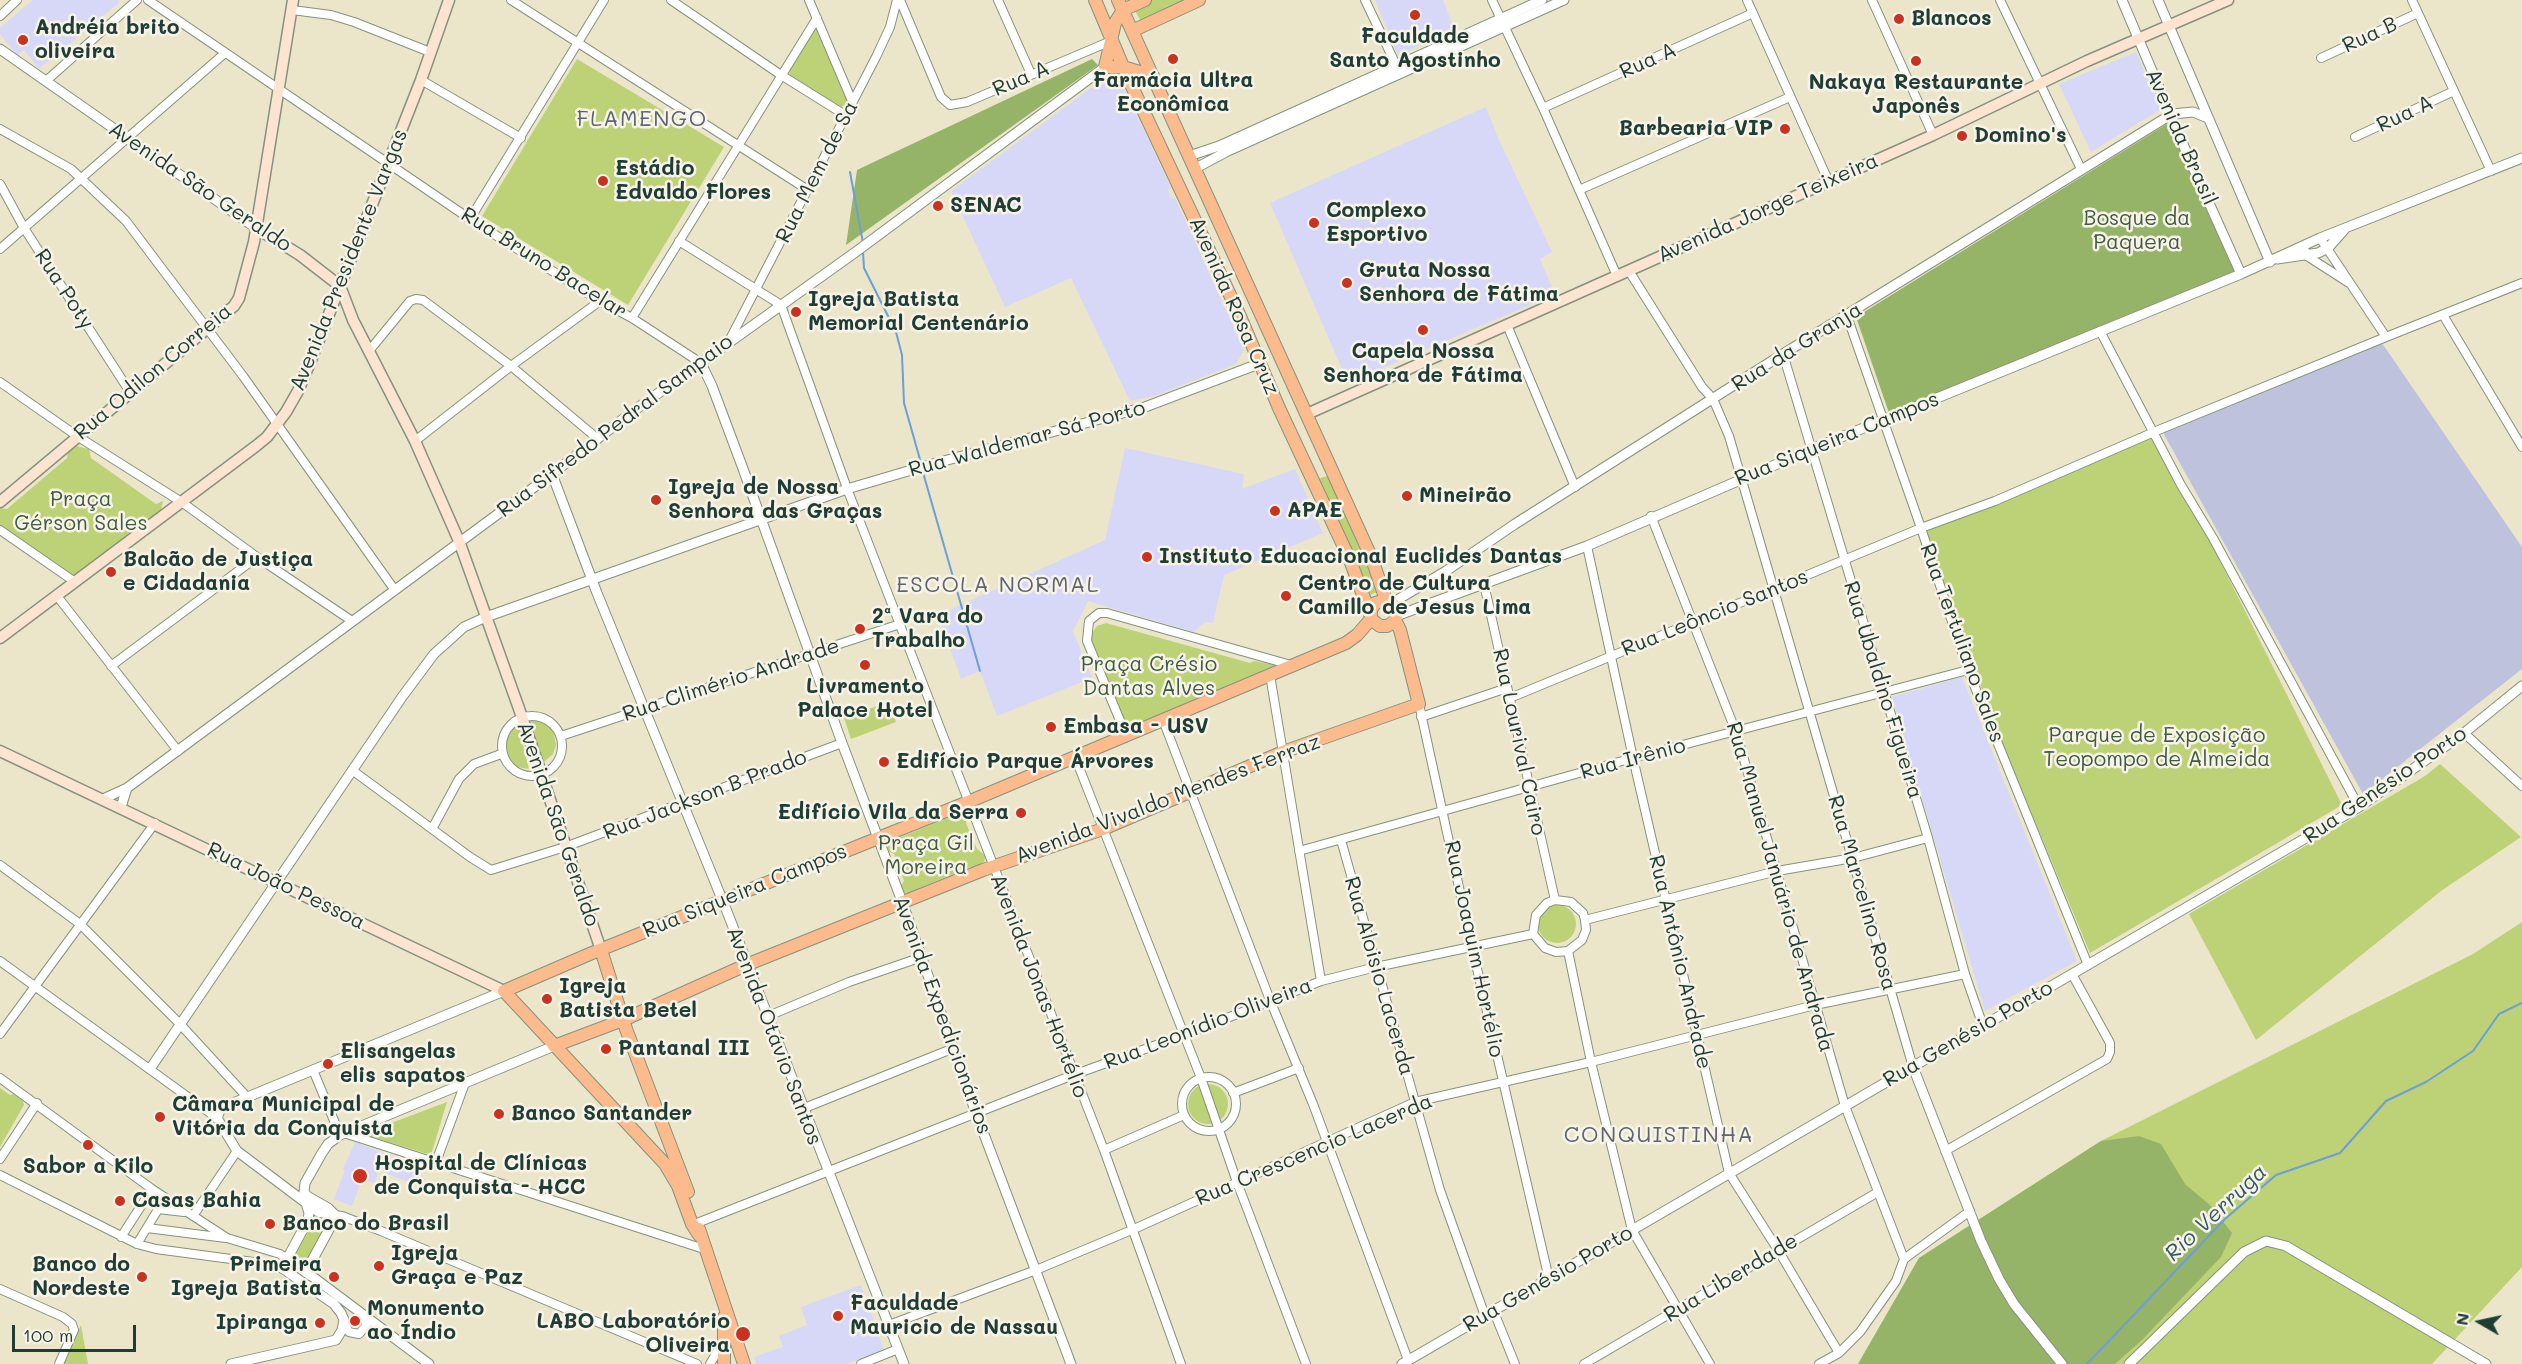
<!DOCTYPE html>
<meta charset="utf-8">
<style>
body{margin:0}
#map{position:relative;width:2522px;height:1364px;overflow:hidden;background:#ebe6ca;font-family:Mali,sans-serif}
canvas{display:block}
.north{position:absolute;left:2450px;top:1292px;width:60px;height:60px;-webkit-text-stroke:4px #f7f3e8;paint-order:stroke;rotate:279deg;font-size:16px;font-weight:700;line-height:24px;text-align:center;color:#1f3d34}
.north::after{content:'';display:block;margin:auto;width:21px;height:27px;background:#1f3d34;clip-path:polygon(50% 0,100% 100%,50% 72%,0 100%)}
.scale{position:absolute;left:12px;top:1325px;width:124px;height:27px;box-sizing:border-box;border:3px solid #1f3d34;border-top:0;padding-left:8px;font-size:18px;line-height:21px;white-space:nowrap;color:#1f3d34;-webkit-text-stroke:4px #f7f3e8;paint-order:stroke}
</style>
<div id="map">
<canvas width="2522" height="1364"></canvas>
<div class="north">N</div>
<div class="scale">100 m</div>
</div>
<script>
const ctx = document.querySelector('canvas').getContext('2d');
ctx.lineJoin = 'round';
function paint(path, color) { ctx.fillStyle = color; ctx.fill(path, 'evenodd'); }
const toPath = rows => new Path2D(rows.map(r => 'M' + r).join(''));
function trace(path, color, width, dash) { ctx.strokeStyle = color; ctx.lineWidth = width; ctx.lineCap = dash ? 'butt' : 'round'; ctx.setLineDash(dash || []); ctx.stroke(path); }
function drawText(font, color, halo, rows, align = 'center') {
  ctx.font = font + ' Mali,sans-serif'; ctx.lineWidth = 5; ctx.setLineDash([]); ctx.textBaseline = 'middle'; ctx.strokeStyle = halo; ctx.fillStyle = color; for (const [text, x, y, turn = 0] of rows) {
    ctx.save(); ctx.translate(x, y); ctx.rotate((+turn || 0) * Math.PI / 180); ctx.textAlign = isNaN(turn) ? turn : align; if (halo) ctx.strokeText(text, 0, 0); ctx.fillText(text, 0, 0); ctx.restore();
  }
}
paint(toPath([
 [33,0,118,0,120,2,39,69,24,50,17,55,0,34,0,28],
 [1375,0,1443,0,1455,31,1398,55],
 [2136,52,2161,109,2091,152,2059,84],
 [1106,77,1121,82,1171,188,1168,190,1171,198,1175,198,1244,350,1236,364,1154,396,1130,401,1071,278,1005,307,951,191],
 [1486,107,1499,140,1552,252,1540,259,1555,294,1348,383,1270,203],
 [1125,448,1244,474,1242,489,1295,469,1323,533,1224,575,1213,623,1207,622,1201,625,1194,632,1088,601,1073,631,1092,678,997,716,980,671,961,679,938,615,1105,540],
 [1962,677,2077,961,1985,1011,1892,697],
 [355,1142,422,1168,416,1185,385,1173,385,1171,380,1169,374,1183,362,1179,352,1206,334,1199,345,1170,343,1169],
 [861,1285,884,1350,846,1364,756,1364,754,1357,783,1347,779,1336,807,1325,801,1307]
]), '#d7d7f8');
paint(toPath([
 [2378,340,2384,346,2522,547,2522,669,2363,794,2161,429]
]), '#bfc2dd');
paint(toPath([
 [1145,0,1192,0,1142,23,1134,9],
 [817,27,847,97,845,106,840,107,790,75,789,69],
 [577,59,724,147,628,305,482,216],
 [2155,431,2342,805,2090,953,2001,740,1921,528],
 [76,446,89,449,91,458,156,504,163,501,160,515,75,578,0,528,0,508,7,509,67,458,68,451],
 [1328,476,1379,593,1374,593,1366,598,1316,479],
 [1106,623,1250,663,1254,661,1280,666,1127,730,1091,641,1092,633,1097,626],
 [888,702,896,722,851,739,844,718],
 [529,714,545,720,551,726,554,735,556,745,553,754,543,763],
 [516,716,529,769,517,767,506,759,501,743,505,727],
 [2440,764,2521,837,2441,891,2256,1040,2189,914,2425,776],
 [954,810,965,812,968,818,966,823,977,849,986,856,984,862,974,869,971,867,919,888,917,894,911,895,903,892,901,885,904,881,894,854,888,851,886,840,896,837,899,838,951,816],
 '1538 924a19 19 0 1 1 38 0a19 19 0 1 1-38 0Z',
 [2522,922,2522,1267,2432,1364,1858,1364,1919,1258,2101,1141,2473,954],
 '1188 1104a20 20 0 1 1 40 0a20 20 0 1 1-40 0Z',
 [0,1088,10,1095,14,1094,23,1101,24,1105,0,1147],
 [447,1102,431,1155,362,1134],
 [309,1207,333,1215,306,1270,290,1257],
 [81,1325,88,1364,64,1364]
]), '#bdd276');
paint(toPath([
 [1092,59,1098,65,846,245,857,170],
 [2170,122,2240,269,1889,413,1856,317],
 [2139,1136,2161,1144,2185,1184,2211,1206,2232,1233,2221,1257,2142,1340,2115,1364,1858,1364,1919,1258,2101,1141]
]), '#96b467');
trace(toPath([
 [850,172,863,243],
 [863,252,864,268,896,332,902,355,904,403,921,463],
 [922,469,980,671],
 [2087,1364,2225,1219,2276,1175,2340,1153,2386,1101,2426,1082,2473,1051,2499,1014,2522,1003]
]), '#6b9fd7', 2);
const minor = toPath([
 [148,0,470,219,600,301,632,318,701,363],
 [511,0,808,190],
 [671,0,781,75,845,115],
 [809,0,852,101],
 [900,0,941,97,950,105,967,102,1111,41],
 [998,0,1031,74],
 [1365,0,1398,69],
 [1492,0,1543,108,1617,276],
 [1747,0,1828,180],
 [1872,0,1933,135],
 [2000,0,2081,169],
 [2412,0,2491,171],
 [292,10,331,15,354,22,430,52],
 [0,16,17,0],
 [2321,58,2418,13],
 [421,80,521,138],
 [46,81,137,0],
 [1543,108,1753,13],
 [0,129,71,169,126,221,243,376,394,589],
 [2355,137,2454,91],
 [0,184,24,228,130,392],
 [1579,190,1790,97],
 [470,219,604,0],
 [2320,238,2386,337,2522,283],
 [679,241,781,305,848,491,1104,1150,1181,1364],
 [0,249,225,53],
 [2306,252,2307,256,2349,283],
 [1629,271,1702,387,1713,399,1729,436,1913,1067],
 [2443,315,2522,447],
 [1847,316,1921,528,1968,670,2088,965],
 [632,318,817,18],
 [1507,325,1575,487],
 [2100,331,2181,485,2213,538,2359,807],
 [729,341,876,57,890,27,897,0],
 [369,351,410,301,416,299,423,300,511,366,598,439],
 [1783,354,1928,838,1965,974,1983,1026],
 [0,382,77,436,183,503,257,557,352,621],
 [415,441,511,366,600,301],
 [1651,516,1736,732,1845,1106,1904,1259],
 [0,530,75,582],
 [1587,546,1633,758,1729,1173,1778,1250,1839,1353],
 [1484,584,1555,900],
 [57,596,178,751],
 [111,666,257,557],
 [1270,675,1321,981],
 [1510,698,1921,528,1995,501,2161,429,2386,337],
 [1419,704,1472,947,1549,1279],
 '502 746a30 30 0 1 1 60 0a30 30 0 1 1-60 0Z',
 [1421,717,1507,688],
 [1163,720,1270,1000,1313,1104,1408,1360],
 [2464,733,2522,786],
 [1126,735,1087,641,1089,621,1099,613,1107,613,1291,665],
 [561,736,900,624],
 [1075,757,1201,1078,1237,1182,1306,1364],
 [352,770,470,857,491,870,565,847,842,743],
 [432,829,459,779,474,764,501,754],
 [1341,840,1440,1190,1485,1316],
 [1299,851,1633,758,1968,670],
 [0,865,80,924,180,1024,247,1097],
 [1555,900,1571,902,1583,913,1585,920,1586,930,1582,940,1568,951,1556,952,1545,948,1533,934,1536,915,1547,903,1555,900],
 [1585,920,1777,871,1853,858,1928,838],
 [1568,951,1591,1062,1632,1230,1710,1364],
 [0,961,217,1118],
 [766,1017,849,982,922,957],
 [0,1034,155,823],
 [313,1070,340,1135],
 '1182 1104a27 27 0 1 1 54 0a27 27 0 1 1-54 0Z',
 [0,1078,152,1189,227,1238,280,1254,310,1276],
 [1233,1093,1299,1068],
 [802,1109,954,1048],
 [344,1133,704,1249],
 [1104,1150,1184,1115],
 [1945,1151,2107,1059,2110,1052,2110,1043,2072,974],
 [0,1159,37,1103],
 [436,1162,465,1083],
 [0,1175,137,1244,156,1249,276,1265,289,1273],
 [306,1203,319,1213,342,1216,381,1231,697,1364],
 [158,1209,184,1212],
 [193,1216,237,1151],
 [692,1225,1073,1075,1184,1035,1321,981,1376,967,1533,934],
 [147,1228,226,1238],
 [121,1237,152,1189],
 [137,1244,165,1198],
 [0,1289,63,1317,72,1324,74,1330,59,1364],
 [1494,1312,1515,1364],
 [344,1323,349,1332,359,1334,366,1326,364,1315],
 [889,1325,1036,1270,1134,1229,1415,1102,1591,1062,1815,1005,1965,974],
 [710,1364,723,1342],
 [861,1364,898,1349],
 [1584,1364,1878,1192],
 [1819,1364,1839,1353,1860,1332,1896,1281,1904,1259,1970,1211]
]);
const tertiary = toPath([
 [2122,0,2191,163,2241,274],
 [2158,0,2270,262],
 [0,49,256,228],
 [1189,156,1219,146,1542,0],
 [1194,169,1228,151,1564,0],
 [2277,259,2318,253,2328,248,2344,230],
 [701,363,712,386,742,466,842,743,903,904,976,1113,1071,1364],
 [552,474,597,593,726,909,904,1364],
 [1392,603,1446,571,1515,524,1783,354,2172,114,2193,112,2208,118],
 [1396,616,1587,546,1812,449,2241,274,2320,238,2522,158],
 [103,799,127,788],
 [121,807,127,788,552,474,632,412,857,251,1105,67],
 [1913,1067,1981,1241,1999,1279,2014,1304,2062,1364],
 [150,1069,402,697,434,654,464,627,486,617,847,489,925,466,1145,407,1261,363],
 [231,1364,336,1340,342,1330,344,1320,341,1313,334,1304,289,1273,286,1267,287,1259,308,1220,309,1213,306,1203,237,1151,217,1118,221,1108,504,991],
 [429,1364,309,1274,308,1268,333,1222,334,1214,328,1208,307,1196,304,1192,305,1183,322,1153,328,1144,340,1135,554,1046],
 [1402,1364,2359,807,2464,733,2522,686],
 [2129,1364,2244,1252,2266,1241,2286,1246,2486,1364]
]);
const secondary = toPath([
 [256,228,300,255,340,286,353,320,415,441,459,541,522,717,601,950],
 [1307,414,1933,135,2087,61,2228,0],
 [0,502,234,306,239,298,254,242,293,0],
 [0,638,256,446,267,437,286,412,298,391,309,365,421,80,449,0],
 [0,751,504,991]
]);
const primary = toPath([
 [1095,0,1127,76,1239,314,1279,408,1350,560,1370,614],
 [1118,0,1334,475,1372,559,1386,600,1392,603,1395,609,1396,616,1394,622,1387,626,1380,626,1371,619,1371,610,1375,603,1386,600],
 [1123,10,1115,23,1105,67,1123,67,1153,76],
 [1123,10,1145,0],
 [1132,31,1199,0],
 [601,950,626,1029,688,1192],
 [554,1046,623,1020,746,965,983,870,1103,829,1283,752,1419,704,1400,630,1395,620],
 [699,1229,744,1364],
 [699,1235,692,1224,678,1186,665,1164,504,991,592,953,968,802,1346,643,1357,635,1371,619],
 [724,1317,724,1364]
]);
trace(minor, '#85927f', 10);
trace(tertiary, '#85927f', 11);
trace(secondary, '#85927f', 13);
trace(primary, '#85927f', 14);
trace(minor, '#fff', 8);
trace(tertiary, '#fff', 9);
trace(secondary, '#fde4d1', 10);
trace(primary, '#fbbb8c', 12);
for (const [x, y, r, color] of [
 [1415,15,6,"#c8321e"],
 [1899,19,6,"#c8321e"],
 [23,40,6,"#c8321e"],
 [1173,59,6,"#c8321e"],
 [1916,61,6,"#c8321e"],
 [1785,129,6,"#c8321e"],
 [1962,136,6,"#c8321e"],
 [603,181,6,"#c8321e"],
 [938,206,6,"#c8321e"],
 [1314,223,6,"#c8321e"],
 [1347,283,6,"#c8321e"],
 [796,312,6,"#c8321e"],
 [1423,330,6,"#c8321e"],
 [1407,496,6,"#c8321e"],
 [656,500,6,"#c8321e"],
 [1275,511,6,"#c8321e"],
 [1147,557,6,"#c8321e"],
 [111,572,6,"#c8321e"],
 [1286,596,6,"#c8321e"],
 [860,629,6,"#c8321e"],
 [865,665,6,"#c8321e"],
 [1051,727,6,"#c8321e"],
 [884,762,6,"#c8321e"],
 [1021,813,6,"#c8321e"],
 [547,999,6,"#c8321e"],
 [606,1049,6,"#c8321e"],
 [328,1064,6,"#c8321e"],
 [499,1114,6,"#c8321e"],
 [160,1117,6,"#c8321e"],
 [88,1145,6,"#c8321e"],
 [360,1176,8,"#c8321e"],
 [120,1201,6,"#c8321e"],
 [270,1224,6,"#c8321e"],
 [379,1266,6,"#c8321e"],
 [142,1277,6,"#c8321e"],
 [334,1277,6,"#c8321e"],
 [838,1316,6,"#c8321e"],
 [355,1321,6,"#c8321e"],
 [320,1323,6,"#c8321e"],
 [743,1334,8,"#c8321e"]
]) { const dot = new Path2D(); dot.arc(x, y, r, 0, 2 * Math.PI); ctx.fillStyle = color; ctx.fill(dot); trace(dot, '#f7f3e8', 2); }
drawText('bold 21px', '#1f3d34', '#f7f3e8', [
 ["Blancos",1911,19],
 ["Andréia brito",35,28],
 ["oliveira",35,52],
 ["Faculdade",1415,37,"center"],
 ["Santo Agostinho",1415,61,"center"],
 ["Farmácia Ultra",1173,81,"center"],
 ["Econômica",1173,105,"center"],
 ["Nakaya Restaurante",1916,83,"center"],
 ["Japonês",1916,107,"center"],
 ["Barbearia VIP",1773,129,"right"],
 ["Domino's",1974,136],
 ["Estádio",615,169],
 ["Edvaldo Flores",615,193],
 ["SENAC",950,206],
 ["Complexo",1326,211],
 ["Esportivo",1326,235],
 ["Gruta Nossa",1359,271],
 ["Senhora de Fátima",1359,295],
 ["Igreja Batista",808,300],
 ["Memorial Centenário",808,324],
 ["Capela Nossa",1423,352,"center"],
 ["Senhora de Fátima",1423,376,"center"],
 ["Igreja de Nossa",668,488],
 ["Senhora das Graças",668,512],
 ["Mineirão",1419,496],
 ["APAE",1287,511],
 ["Instituto Educacional Euclides Dantas",1159,557],
 ["Balcão de Justiça",123,560],
 ["e Cidadania",123,584],
 ["Centro de Cultura",1298,584],
 ["Camillo de Jesus Lima",1298,608],
 ["2ª Vara do",872,617],
 ["Trabalho",872,641],
 ["Livramento",865,687,"center"],
 ["Palace Hotel",865,711,"center"],
 ["Embasa - USV",1063,727],
 ["Edifício Parque Árvores",896,762],
 ["Edifício Vila da Serra",1009,813,"right"],
 ["Igreja",559,987],
 ["Batista Betel",559,1011],
 ["Pantanal III",618,1049],
 ["Elisangelas",340,1052],
 ["elis sapatos",340,1076],
 ["Câmara Municipal de",172,1105],
 ["Vitória da Conquista",172,1129],
 ["Banco Santander",511,1114],
 ["Hospital de Clínicas",374,1164],
 ["de Conquista - HCC",374,1188],
 ["Sabor a Kilo",88,1167,"center"],
 ["Casas Bahia",132,1201],
 ["Banco do Brasil",282,1224],
 ["Igreja",391,1254],
 ["Graça e Paz",391,1278],
 ["Banco do",130,1265,"right"],
 ["Nordeste",130,1289,"right"],
 ["Primeira",322,1265,"right"],
 ["Igreja Batista",322,1289,"right"],
 ["Faculdade",850,1304],
 ["Mauricio de Nassau",850,1328],
 ["Monumento",367,1309],
 ["ao Índio",367,1333],
 ["LABO Laboratório",730,1322,"right"],
 ["Oliveira",730,1346,"right"],
 ["Ipiranga",308,1323,"right"]
], 'left');
drawText('21px', '#1f3d34', '#f7f3e8', [
 ["Rua B",2370,35,-25],
 ["Rua A",1648,61,-24],
 ["Rua A",1021,79,-23],
 ["Rua A",2405,114,-25],
 ["Avenida Brasil",2181,137,66],
 ["Rua Mem de Sa",817,172,-63],
 ["Avenida São Geraldo",200,187,34],
 ["Avenida Jorge Teixeira",1768,208,-24],
 ["Avenida Presidente Vargas",349,260,-68],
 ["Rua Bruno Bacelar",544,263,32],
 ["Rua Poty",64,289,57],
 ["Avenida Rosa Cruz",1234,306,66],
 ["Rua da Granja",1797,347,-32],
 ["Rua Odilon Correia",153,372,-40],
 ["Rua Sifredo Pedral Sampaio",615,426,-37],
 ["Rua Waldemar Sá Porto",1027,439,-15],
 ["Rua Siqueira Campos",1837,439,-22],
 ["Rua Leôncio Santos",1715,613,-22],
 ["Rua Tertuliano Sales",1962,643,70],
 ["Rua Climério Andrade",731,680,-18],
 ["Rua Ubaldino Figueira",1883,690,73],
 ["Rua Lourival Cairo",1519,742,78],
 ["Rua Irênio",1633,759,-15],
 ["Rua Genésio Porto",2385,785,-34],
 ["Rua Jackson B Prado",705,795,-21],
 ["Avenida Vivaldo Mendes Ferraz",1168,799,-21],
 ["Avenida São Geraldo",558,824,71],
 ["Rua João Pessoa",286,886,26],
 ["Rua Manuel Januário de Andrada",1780,887,74],
 ["Rua Siqueira Campos",745,891,-22],
 ["Rua Marcelino Rosa",1862,893,74],
 ["Rua Joaquim Hortélio",1474,949,78],
 ["Rua Antônio Andrade",1680,962,77],
 ["Rua Aloisio Lacerda",1379,976,74],
 ["Avenida Jonas Hortélio",1039,986,69],
 ["Avenida Expedicionários",942,1015,70],
 ["Rua Leonídio Oliveira",1208,1024,-21],
 ["Rua Genésio Porto",1968,1034,-30],
 ["Avenida Otávio Santos",774,1036,69],
 ["Rua Crescencio Lacerda",1314,1150,-23],
 ["Rua Liberdade",1731,1278,-31],
 ["Rua Genésio Porto",1548,1279,-30]
]);
drawText('21px', '#3f5b41', '#f7f3e8', [
 ["Bosque da",2137,219],
 ["Paquera",2137,243],
 ["Praça",81,500],
 ["Gérson Sales",81,524],
 ["Praça Crésio",1149,665],
 ["Dantas Alves",1149,689],
 ["Parque de Exposição",2157,736],
 ["Teopompo de Almeida",2157,760],
 ["Praça Gil",926,844],
 ["Moreira",926,868]
]);
ctx.letterSpacing = '1.5px';
drawText('22px', '#5e646d', '#f7f3e8', [
 ["FLAMENGO",642,119],
 ["ESCOLA NORMAL",998,585],
 ["CONQUISTINHA",1659,1135]
]);
ctx.letterSpacing = '0px';
drawText('italic 22px', '#365a65', '#f7f3e8', [
 ["Rio Verruga",2216,1213,-43]
]);
</script>
